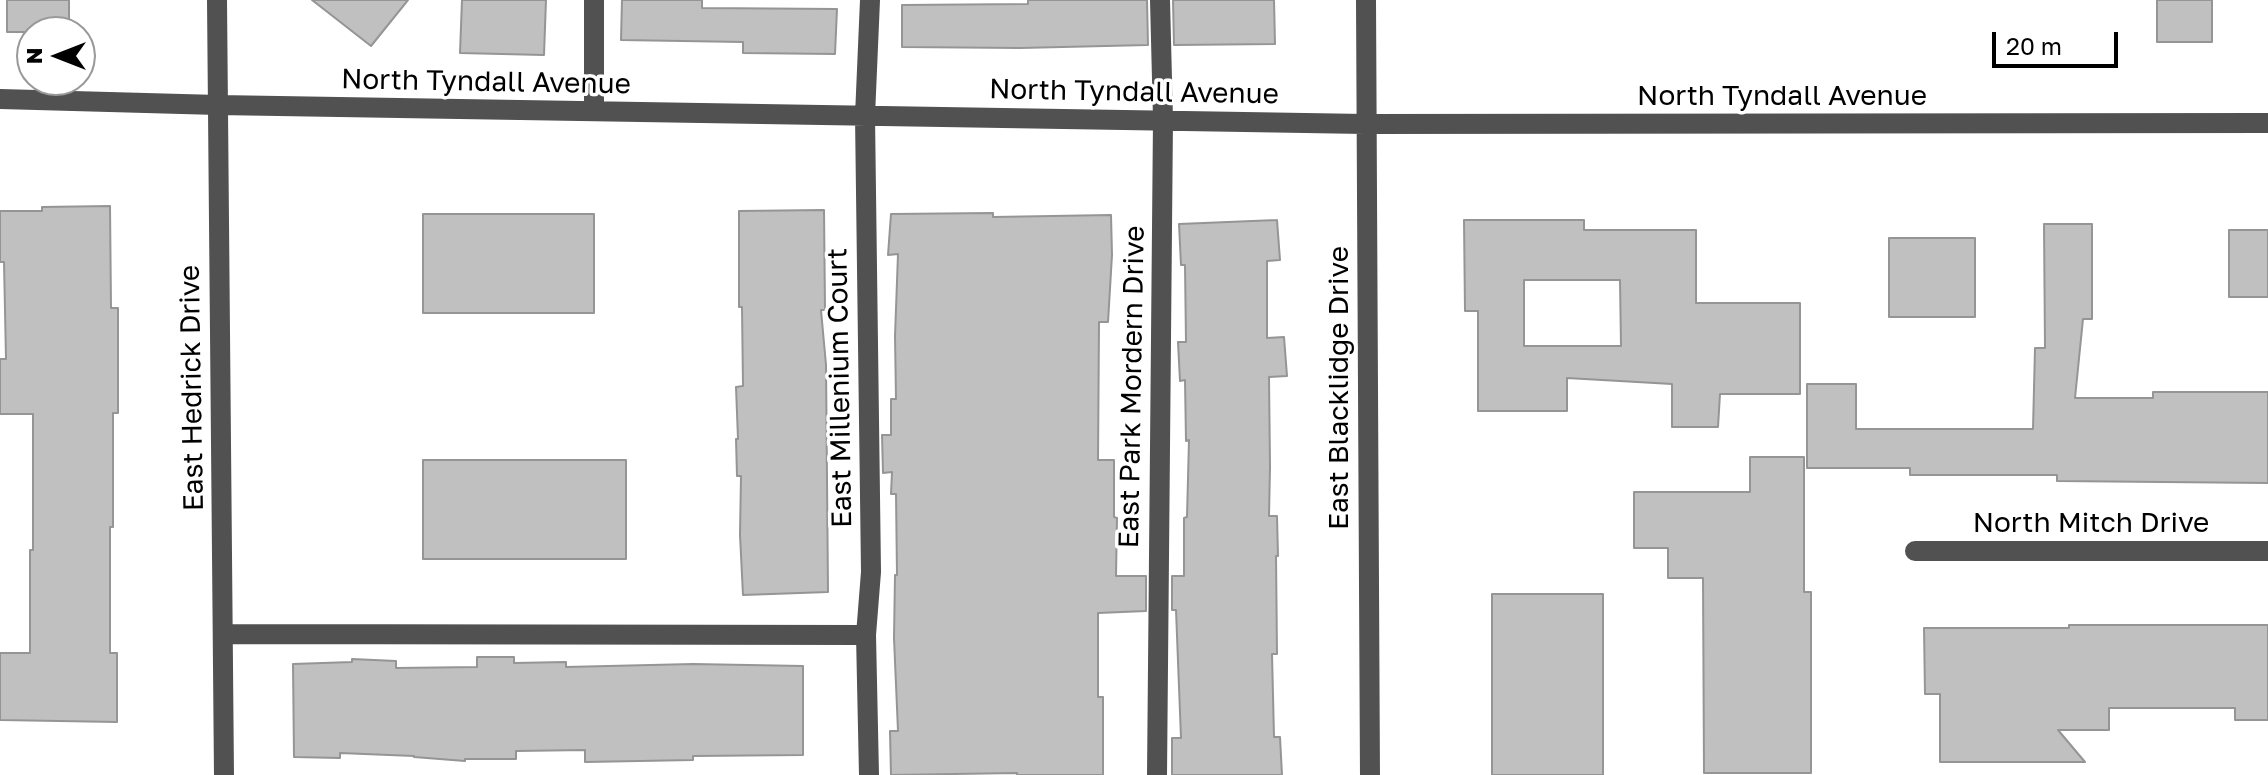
<!DOCTYPE html>
<style>
body{margin:0}
#map{position:relative;width:2268px;height:775px;overflow:hidden;background:#fff;font-family:"Golos Text",sans-serif}
canvas{display:block}
.north{position:absolute;left:16px;top:16px;width:80px;height:80px;box-sizing:border-box;background:#fff;border:2px solid #999;border-radius:50%;rotate:270deg;font-size:22px;font-weight:700;line-height:32px;text-align:center;color:#000}
.north::after{content:'';display:block;margin:auto;width:28px;height:36px;background:#000;clip-path:polygon(50% 0,100% 100%,50% 72%,0 100%)}
.scale{position:absolute;left:1992px;top:32px;width:126px;height:36px;box-sizing:border-box;border:4px solid #000;border-top:0;padding-left:10px;font-size:24px;line-height:28px;white-space:nowrap;color:#000;-webkit-text-stroke:6px #fff;paint-order:stroke}
</style>
<div id="map">
<canvas width="2268" height="775"></canvas>
<div class="north">N</div>
<div class="scale">20 m</div>
</div>
<script>
const ctx = document.querySelector('canvas').getContext('2d');
ctx.lineJoin = 'round';
function paint(path, color) { ctx.fillStyle = color; ctx.fill(path, 'evenodd'); }
const toPath = rows => new Path2D(rows.map(r => 'M' + r).join(''));
function trace(path, color, width, dash) { ctx.strokeStyle = color; ctx.lineWidth = width; ctx.lineCap = dash ? 'butt' : 'round'; ctx.setLineDash(dash || []); ctx.stroke(path); }
function drawText(font, color, halo, rows, align = 'center') {
  ctx.font = font + ' "Golos Text",sans-serif'; ctx.lineWidth = 7; ctx.setLineDash([]); ctx.textBaseline = 'middle'; ctx.strokeStyle = halo; ctx.fillStyle = color; for (const [text, x, y, turn = 0] of rows) {
    ctx.save(); ctx.translate(x, y); ctx.rotate((+turn || 0) * Math.PI / 180); ctx.textAlign = isNaN(turn) ? turn : align; if (halo) ctx.strokeText(text, 0, 0); ctx.fillText(text, 0, 0); ctx.restore();
  }
}
const building = toPath([
 [7,0,69,0,69,32,7,32,7,0],
 [312,0,408,0,371,46,312,0],
 [462,0,546,0,544,55,460,53,462,0],
 [622,0,702,0,702,8,837,9,835,54,743,53,743,42,621,40,622,0],
 [1028,0,1147,0,1148,45,1020,48,902,47,902,5,1028,4,1028,0],
 [1173,0,1274,0,1275,44,1174,45,1173,0],
 [2157,0,2212,0,2212,42,2157,42,2157,0],
 [110,206,111,308,118,308,118,413,113,413,113,527,110,527,110,653,117,653,117,722,0,720,0,653,30,653,30,550,33,550,33,414,0,414,0,359,6,359,4,262,0,262,0,211,42,211,42,207,110,206],
 [824,210,825,310,821,310,826,365,828,592,743,595,740,535,741,476,737,476,736,439,738,439,736,387,743,386,742,307,739,307,739,211,824,210],
 [993,213,993,217,1111,215,1112,255,1108,322,1099,322,1098,460,1114,460,1114,517,1117,518,1116,576,1146,576,1146,611,1098,613,1098,697,1103,697,1103,775,1017,775,1017,773,891,775,890,731,898,731,894,638,895,575,897,575,896,494,891,494,892,472,883,473,882,435,891,435,891,399,896,399,895,336,898,254,888,255,891,214,993,213],
 [423,214,594,214,594,313,423,313,423,214],
 [1277,220,1280,260,1267,261,1267,338,1284,337,1287,376,1269,377,1270,467,1269,516,1277,516,1278,556,1276,556,1277,654,1272,654,1274,737,1280,737,1282,775,1172,775,1172,738,1181,738,1176,610,1172,610,1172,576,1184,576,1184,518,1187,517,1189,440,1186,441,1185,380,1180,381,1178,342,1186,342,1185,265,1181,265,1179,224,1277,220],
 [1464,220,1584,220,1584,230,1696,230,1696,303,1800,303,1800,394,1720,394,1718,427,1672,427,1672,384,1567,378,1567,411,1478,411,1478,311,1465,311,1464,220],
 [1524,280,1620,280,1621,346,1524,346,1524,280],
 [2044,224,2092,224,2092,319,2083,319,2075,398,2153,398,2153,392,2268,392,2268,483,2057,481,2057,475,1910,475,1910,468,1807,468,1807,384,1856,384,1856,429,2033,429,2035,348,2045,348,2044,224],
 [2229,230,2268,230,2268,297,2229,297,2229,230],
 [1889,238,1975,238,1975,317,1889,317,1889,238],
 [1750,457,1804,457,1804,592,1811,592,1811,773,1704,773,1703,578,1668,578,1668,548,1634,548,1634,492,1750,492,1750,457],
 [423,460,626,460,626,559,423,559,423,460],
 [1492,594,1603,594,1603,775,1492,775,1492,594],
 [2069,625,2268,625,2268,720,2235,720,2235,708,2109,708,2109,730,2058,730,2085,762,1940,762,1940,694,1925,694,1924,628,2069,628,2069,625],
 [477,657,514,657,514,663,566,662,566,667,693,664,803,666,803,755,693,756,693,760,585,762,585,750,516,751,516,759,465,759,465,761,414,757,414,756,340,753,340,758,294,757,293,664,352,662,352,659,396,661,396,668,477,667,477,657]
]);
paint(building, '#c0c0c0');
trace(building, '#959595', 2);
trace(toPath([
 [217,0,224,775],
 [594,0,594,111],
 [1366,0,1370,775],
 [0,99,218,105,1365,124,2268,123],
 [1915,551,2268,551],
 [223,634,866,635],
 [869,775,866,635,871,572,865,116,870,0],
 [1157,775,1163,119,1160,0]
]), '#515151', 20);
drawText('28px', '#000', '#fff', [
 ["North Tyndall Avenue",486,82,1],
 ["North Tyndall Avenue",1134,92,1],
 ["North Tyndall Avenue",1782,96],
 ["East Park Mordern Drive",1132,387,-89],
 ["East Hedrick Drive",192,388,-91],
 ["East Millenium Court",840,388,-91],
 ["East Blacklidge Drive",1339,388,-90],
 ["North Mitch Drive",2091,523]
]);
</script>
